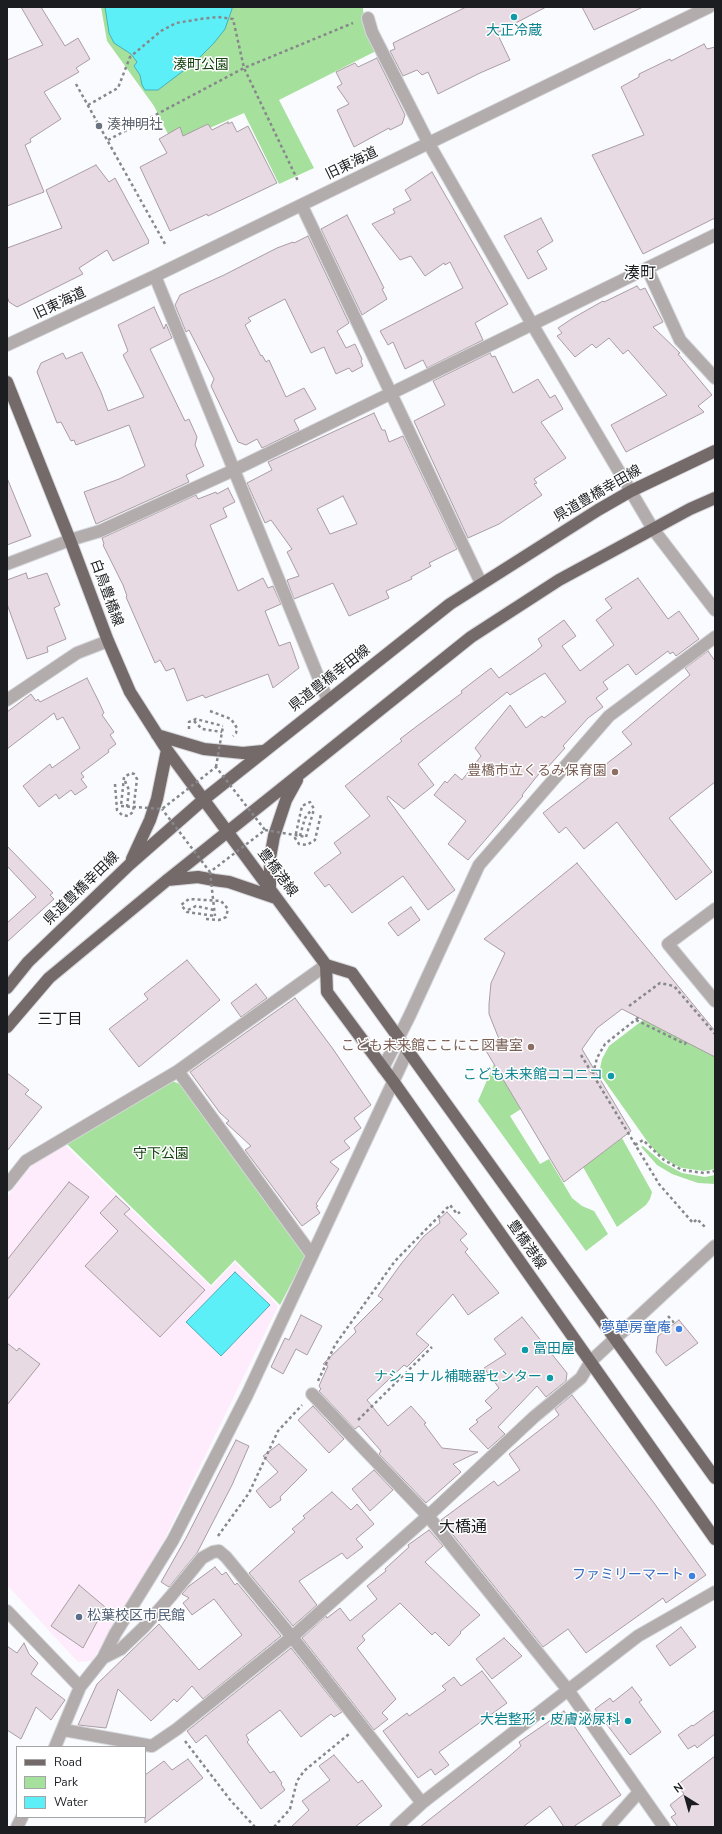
<!DOCTYPE html>
<meta charset="utf-8">
<style>
body{margin:0}
#map{position:relative;width:722px;height:1834px;overflow:hidden;background:#fafbfe;font-family:"Nunito Sans",sans-serif}
canvas{display:block}
.frame{position:absolute;inset:0;border:8px solid #1b1d21;pointer-events:none}
.legend{position:absolute;left:16px;top:1746px;width:130px;height:72px;box-sizing:border-box;background:#fff;border:1px solid #a4a5a6;margin:0;padding:5px 7px;list-style:none;font-size:12px;color:#1b1d21}
.legend li{display:flex;align-items:center;gap:8px;height:20px}
.legend b{width:20px;border:1px solid #a4a5a6}
.north{position:absolute;left:666px;top:1778px;width:40px;height:40px;-webkit-text-stroke:3px #fff;paint-order:stroke;rotate:323deg;font-size:11px;font-weight:700;line-height:16px;text-align:center;color:#1b1d21}
.north::after{content:'';display:block;margin:auto;width:14px;height:18px;background:#1b1d21;clip-path:polygon(50% 0,100% 100%,50% 72%,0 100%)}
</style>
<div id="map">
<canvas width="722" height="1834"></canvas>
<div class="frame"></div>
<ul class="legend">
<li><b style="height:5px;background:#756a6a"></b>Road</li>
<li><b style="height:11px;background:#a6e09d"></b>Park</li>
<li><b style="height:11px;background:#5ceff8"></b>Water</li>
</ul>
<div class="north">N</div>
</div>
<script>
const ctx = document.querySelector('canvas').getContext('2d');
ctx.lineJoin = 'round';
function paint(path, color) { ctx.fillStyle = color; ctx.fill(path, 'evenodd'); }
const toPath = rows => new Path2D(rows.map(r => 'M' + r).join(''));
function trace(path, color, width, dash) { ctx.strokeStyle = color; ctx.lineWidth = width; ctx.lineCap = dash ? 'butt' : 'round'; ctx.setLineDash(dash || []); ctx.stroke(path); }
function drawText(font, color, halo, rows, align = 'center') {
  ctx.font = font + ' "Nunito Sans","Noto Sans JP",sans-serif'; ctx.lineWidth = 3; ctx.setLineDash([]); ctx.textBaseline = 'middle'; ctx.strokeStyle = halo; ctx.fillStyle = color; for (const [text, x, y, turn = 0] of rows) {
    ctx.save(); ctx.translate(x, y); ctx.rotate((+turn || 0) * Math.PI / 180); ctx.textAlign = isNaN(turn) ? turn : align; if (halo) ctx.strokeText(text, 0, 0); ctx.fillText(text, 0, 0); ctx.restore();
  }
}
paint(toPath([
 [65,1145,211,1287,235,1262,278,1306,163,1542,92,1661,78,1662,7,1585,7,1197,34,1163]
]), '#feebfb');
paint(toPath([
 [101,7,363,7,364,25,376,51,279,100,314,168,279,184,244,113,173,144,154,106,107,41],
 [643,1020,715,1039,715,1169,704,1171,682,1168,673,1164,656,1152,647,1141,599,1073,602,1059,609,1046],
 [494,1064,521,1109,510,1116,540,1164,549,1159,572,1198,582,1206,594,1211,608,1234,586,1251,478,1101],
 [172,1081,180,1084,306,1255,280,1305,235,1260,211,1285,67,1144],
 [622,1138,652,1192,650,1199,646,1205,617,1227,583,1167],
 [643,1146,662,1162,682,1173,705,1177,715,1175,715,1184,698,1183,672,1174,657,1165,641,1147]
]), '#a6e09d');
const water = toPath([
 [105,7,232,7,232,9,225,29,214,43,195,62,158,90,145,90,142,85,140,75,134,66,137,62,131,54,114,43,109,33,105,7],
 [235,1272,270,1305,221,1356,186,1322,235,1272]
]);
paint(water, '#5ceff8');
trace(water, '#48b0b8', 1);
const building = toPath([
 [21,7,41,7,65,46,78,38,90,59,76,68,79,72,44,92,61,119,30,139,31,142,25,145,44,192,7,206,7,60,43,45,21,7],
 [466,7,546,7,497,33,510,60,480,73,438,94,428,72,422,75,417,70,403,76,390,51,395,49,393,43,466,7],
 [582,7,643,7,594,30,582,7],
 [704,44,707,49,715,47,715,218,643,254,592,155,644,135,621,87,639,77,639,74,670,59,671,61,704,44],
 [377,58,405,115,402,124,390,130,389,128,354,147,337,110,349,104,337,87,342,84,336,72,355,63,358,67,377,58],
 [228,122,228,124,232,122,237,132,248,126,277,183,208,216,207,214,170,231,140,167,167,153,159,139,180,127,183,136,208,124,212,130,228,122],
 [96,165,109,182,115,178,149,241,148,242,149,243,113,261,107,250,79,268,83,274,17,307,9,302,7,296,7,248,62,228,46,190,96,165],
 [432,172,508,304,475,323,483,340,427,368,423,360,405,369,393,342,388,345,380,331,463,288,450,262,445,265,444,263,425,276,411,256,400,260,372,224,395,213,393,209,411,200,405,190,432,172],
 [347,215,384,288,382,289,387,299,362,315,321,229,347,215],
 [541,218,553,241,537,251,547,269,528,279,504,236,541,218],
 [308,236,349,323,337,331,346,348,355,344,362,359,361,361,363,366,352,372,349,368,336,374,324,347,311,353,285,299,248,318,251,321,245,325,261,356,262,355,266,362,269,360,286,397,304,388,316,409,294,420,299,430,262,448,257,439,246,445,238,442,211,386,214,379,189,330,186,332,175,305,180,295,224,275,277,248,293,242,294,243,308,236],
 [637,286,640,290,645,288,663,322,653,327,680,353,678,354,712,395,698,406,704,412,626,452,611,425,667,395,628,350,623,354,609,338,596,348,592,344,575,357,557,336,562,333,558,328,573,318,603,301,604,302,637,286],
 [154,307,164,329,166,324,172,338,150,349,185,421,189,419,197,437,195,445,204,466,186,475,189,482,96,524,84,492,119,479,145,466,129,425,76,445,74,440,71,441,61,422,57,423,37,372,41,363,63,353,66,359,82,352,101,392,108,411,144,397,123,355,128,351,118,325,154,307],
 [490,353,492,357,495,356,513,393,538,379,550,398,555,395,563,409,541,422,566,458,534,479,537,483,534,484,542,495,499,524,468,538,414,421,445,405,433,381,490,353],
 [374,413,382,430,385,430,389,442,403,436,457,549,429,563,431,566,411,577,412,579,386,591,389,598,349,616,333,583,294,599,287,580,299,576,287,552,292,549,271,520,265,523,247,483,272,470,268,462,374,413],
 [343,496,357,524,330,534,317,509,343,496],
 [7,478,31,536,7,545,7,478],
 [228,488,235,502,223,508,227,517,210,525,238,591,263,578,268,588,273,586,281,604,265,611,279,646,290,642,299,668,273,688,268,674,205,698,203,695,187,701,174,668,166,671,160,660,155,663,126,597,127,596,123,585,103,545,104,544,102,538,196,495,198,499,216,492,217,494,228,488],
 [26,573,28,579,47,573,60,605,54,608,66,639,47,647,48,652,27,659,7,604,7,580,26,573],
 [638,578,668,619,679,611,699,639,676,656,673,652,670,654,668,651,636,675,628,664,603,682,608,689,596,698,603,707,588,718,563,746,565,748,548,767,546,765,522,795,523,796,468,860,448,844,466,821,434,795,445,781,447,783,455,774,462,780,481,756,475,748,510,705,526,728,542,716,544,718,566,702,545,673,510,695,507,692,418,764,434,785,404,809,388,796,387,798,455,890,428,910,403,876,352,913,329,884,325,887,314,873,341,853,334,843,370,816,345,786,402,741,400,739,417,726,462,693,461,691,491,668,499,678,535,652,542,646,538,639,564,620,576,636,562,646,580,671,614,645,596,620,612,608,605,599,638,578],
 [708,651,715,661,715,782,669,818,712,872,676,900,617,822,584,849,566,827,559,833,543,813,632,744,622,732,690,675,685,668,708,651],
 [87,678,99,702,104,713,102,715,114,732,110,735,116,744,108,750,109,752,81,773,84,777,81,779,87,787,75,795,71,790,59,799,56,794,39,807,23,786,50,764,52,768,80,748,63,717,57,720,54,713,7,749,7,712,31,694,36,701,38,699,40,702,87,678],
 [7,846,53,893,50,895,54,899,7,942,7,923,36,897,7,866,7,846],
 [577,863,715,1031,715,1057,622,1009,597,1028,582,1049,631,1131,564,1182,485,1049,499,1039,489,1014,489,1004,491,983,505,953,484,939,577,863],
 [411,907,420,920,398,936,388,923,411,907],
 [187,960,220,1000,139,1067,109,1029,148,999,144,994,187,960],
 [256,984,267,998,241,1017,231,1003,256,984],
 [295,998,333,1049,371,1105,354,1118,361,1128,344,1141,350,1148,330,1162,339,1169,316,1204,318,1206,316,1207,320,1213,302,1226,245,1150,251,1146,226,1123,229,1121,220,1113,190,1072,295,998],
 [7,1073,29,1090,25,1094,42,1107,7,1151,7,1073],
 [69,1182,89,1197,7,1300,7,1260,69,1182],
 [116,1196,130,1209,124,1214,205,1290,160,1337,85,1266,118,1231,100,1213,116,1196],
 [447,1212,467,1234,460,1240,468,1249,465,1252,499,1293,468,1315,453,1294,416,1334,429,1345,407,1367,404,1365,367,1400,388,1426,411,1406,426,1423,424,1424,442,1448,478,1452,453,1464,461,1472,426,1503,379,1454,381,1451,359,1426,355,1429,319,1391,321,1389,319,1386,328,1366,323,1364,356,1332,354,1328,383,1299,378,1296,401,1264,424,1236,440,1223,439,1219,447,1212],
 [301,1315,322,1326,307,1355,296,1349,283,1374,271,1367,285,1338,289,1340,301,1315],
 [522,1317,567,1373,566,1381,546,1397,537,1386,498,1427,505,1434,488,1449,469,1429,478,1422,476,1420,492,1408,485,1401,499,1388,484,1368,506,1354,494,1339,522,1317],
 [679,1320,698,1343,666,1366,656,1352,658,1336,679,1320],
 [7,1343,17,1351,19,1348,40,1364,7,1405,7,1343],
 [572,1395,654,1503,706,1575,666,1603,663,1598,586,1653,568,1629,543,1647,441,1520,494,1481,498,1486,520,1470,509,1454,559,1415,555,1409,572,1395],
 [313,1406,344,1439,329,1453,298,1420,313,1406],
 [236,1440,249,1446,232,1485,197,1553,169,1587,161,1582,186,1538,236,1440],
 [279,1444,307,1470,280,1497,281,1500,270,1508,256,1491,278,1472,263,1456,279,1444],
 [374,1470,393,1490,370,1511,352,1489,374,1470],
 [332,1492,351,1510,357,1504,374,1524,356,1539,363,1547,347,1559,342,1553,299,1581,317,1605,293,1626,249,1573,295,1532,292,1529,305,1518,303,1516,332,1492],
 [429,1530,443,1546,425,1562,480,1615,460,1632,461,1633,449,1646,435,1632,432,1635,400,1603,362,1636,365,1640,357,1648,396,1699,382,1713,388,1719,374,1730,302,1638,326,1616,327,1618,340,1608,350,1621,377,1599,367,1586,386,1571,385,1569,409,1547,408,1545,429,1530],
 [215,1567,222,1575,226,1572,235,1585,237,1583,281,1636,203,1699,192,1686,177,1702,174,1699,151,1721,118,1689,106,1728,78,1725,97,1684,159,1624,199,1670,242,1635,214,1599,192,1615,183,1603,189,1598,182,1594,189,1586,215,1567],
 [79,1585,105,1607,83,1648,51,1626,79,1585],
 [681,1627,696,1647,670,1666,656,1646,681,1627],
 [504,1638,522,1656,492,1679,476,1659,504,1638],
 [24,1643,29,1654,38,1663,31,1674,65,1700,51,1720,36,1707,21,1739,7,1730,7,1646,17,1653,24,1643],
 [291,1648,342,1712,334,1717,331,1714,301,1737,280,1710,246,1735,249,1740,247,1742,270,1773,274,1771,282,1783,281,1784,285,1790,261,1809,206,1735,196,1743,187,1731,291,1648],
 [482,1671,507,1703,439,1752,449,1765,435,1775,431,1769,418,1778,383,1731,407,1713,409,1716,446,1690,442,1686,454,1677,461,1686,482,1671],
 [632,1687,642,1700,639,1702,661,1732,630,1755,595,1709,610,1698,613,1702,632,1687],
 [715,1710,715,1734,697,1748,695,1745,688,1749,678,1735,692,1725,693,1726,715,1710],
 [564,1711,621,1795,573,1827,564,1827,550,1806,523,1827,420,1827,506,1759,521,1746,519,1742,564,1711],
 [334,1755,358,1783,362,1780,382,1806,355,1827,291,1827,309,1810,302,1801,330,1780,319,1766,334,1755],
 [715,1756,715,1827,678,1827,671,1817,676,1814,670,1805,684,1794,677,1785,715,1756],
 [188,1759,203,1778,145,1823,145,1775,164,1761,172,1770,188,1759]
]);
paint(building, '#e7dae2');
trace(building, '#a99da4', 1);
const minor = toPath([
 [368,18,372,32,429,144,532,324,653,529,715,610],
 [302,206,481,583],
 [647,268,680,340,715,378],
 [155,276,328,701],
 [7,345,155,276,709,7],
 [7,564,70,540,100,531,234,470,715,235],
 [7,700,77,653,108,641],
 [715,909,668,944,715,1001],
 [383,1068,409,1017,479,865,609,716,715,637],
 [178,1071,312,1255],
 [7,1185,26,1161,178,1071,326,965],
 [312,1394,428,1516,568,1690,664,1827],
 [7,1611,80,1687],
 [103,1658,121,1649,144,1627,171,1596,202,1558,213,1552,219,1551,226,1557,292,1637,422,1803],
 [64,1730,152,1746,177,1729,292,1637,428,1516,534,1417,581,1378,591,1361,715,1246],
 [55,1747,80,1687,103,1658,115,1634,173,1540,247,1395,408,1050],
 [17,1827,22,1817],
 [396,1827,422,1803,638,1636,715,1592],
 [608,1827,639,1792]
]);
const major = toPath([
 [7,382,70,540,108,641,130,692,167,750,326,965,352,973,715,1478],
 [157,735,204,749,243,753,263,751],
 [132,859,150,820,157,799,167,750],
 [167,880,198,877,214,880,229,882,276,898],
 [270,890,270,858,274,836,286,800,297,780],
 [326,965,327,992,393,1081,715,1539],
 [7,988,28,962,129,865,203,800,450,604,598,510,631,491,715,451],
 [7,1027,49,978,166,881,471,637,559,580,690,509,715,498]
]);
trace(minor, '#d6d7db', 14);
trace(major, '#d6d7db', 14);
trace(toPath([
 [76,84,165,244],
 [88,105,118,88,130,57,161,31,176,23,200,19,218,17,233,19,244,68,298,181],
 [108,140,244,68,353,23],
 [210,711,231,719,237,728,236,733,233,736],
 [194,721,202,729,222,732],
 [189,729,189,722,196,719,223,726],
 [125,781,129,790,127,807],
 [115,784,117,810,122,815,128,816,133,812,137,779,134,774,131,773,124,777,121,806],
 [300,836,305,818,312,809],
 [306,837,314,809,310,802,302,806,295,838,299,844,307,845,315,840,321,814],
 [188,910,196,906,214,910],
 [206,919,219,920,226,917,228,909,221,901,189,899,181,905,187,912,215,916],
 [629,1006,660,983,674,986,715,1034],
 [636,1020,685,1044,686,1042],
 [581,1055,659,1184,693,1223,697,1219,706,1228],
 [593,1074,597,1058,605,1044,639,1017],
 [635,1145,643,1140,664,1160,682,1170,704,1173,715,1171],
 [668,1316,675,1324],
 [318,1381,335,1345,395,1261,450,1205,457,1214,460,1212],
 [358,1420,432,1347],
 [218,1536,249,1493,278,1431,302,1405],
 [185,1741,231,1801,255,1827],
 [274,1827,290,1809,297,1781,304,1771,349,1734]
]), '#86888b', 2.5, [3, 3]);
trace(minor, '#b2acac', 12);
trace(major, '#756a6a', 12);
trace(toPath([
 [216,767,223,726],
 [121,806,162,809,216,767,265,830,210,872,162,809],
 [265,830,306,837],
 [210,872,215,916]
]), '#86888b', 2.5, [3, 3]);
for (const [x, y, r, color] of [
 [514,17,4,"#0f9aa8"],
 [99,126,4,"#6b7280"],
 [615,772,4,"#8d6e63"],
 [531,1047,4,"#8d6e63"],
 [611,1076,4,"#0f9aa8"],
 [679,1329,4,"#3f7fe0"],
 [525,1350,4,"#0f9aa8"],
 [550,1378,4,"#0f9aa8"],
 [692,1576,4,"#3f7fe0"],
 [79,1617,4,"#5c6f8a"],
 [628,1721,4,"#0f9aa8"]
]) { const dot = new Path2D(); dot.arc(x, y, r, 0, 2 * Math.PI); ctx.fillStyle = color; ctx.fill(dot); trace(dot, '#fff', 1.5); }
drawText('14px', '#0d838f', '#fff', [
 ["大正冷蔵",514,32,"center"],
 ["こども未来館ココニコ",603,1076],
 ["富田屋",533,1350,"left"],
 ["ナショナル補聴器センター",542,1378],
 ["大岩整形・皮膚泌尿科",620,1721]
], 'right');
drawText('14px', '#14410f', '#fff', [
 ["湊町公園",201,66],
 ["守下公園",161,1155]
]);
drawText('14px', '#5b616d', '#fff', [
 ["湊神明社",107,126]
], 'left');
drawText('14px', '#1b1d21', '#fff', [
 ["旧東海道",352,164,-26],
 ["旧東海道",60,304,-25],
 ["県道豊橋幸田線",598,494,-30],
 ["白鳥豊橋線",106,593,70],
 ["県道豊橋幸田線",330,679,-38],
 ["豊橋港線",277,873,53],
 ["県道豊橋幸田線",82,889,-44],
 ["豊橋港線",526,1245,55]
]);
drawText('14px', '#785e54', '#fff', [
 ["豊橋市立くるみ保育園",607,772],
 ["こども未来館ここにこ図書室",523,1047]
], 'right');
drawText('14px', '#366cbe', '#fff', [
 ["夢菓房童庵",671,1329],
 ["ファミリーマート",684,1576]
], 'right');
drawText('14px', '#4e5e75', '#fff', [
 ["松葉校区市民館",87,1617]
], 'left');
drawText('15px', '#1b1d21', '#fff', [
 ["三丁目",60,1020]
]);
drawText('16px', '#1b1d21', '#fff', [
 ["湊町",640,274],
 ["大橋通",463,1528]
]);
</script>
